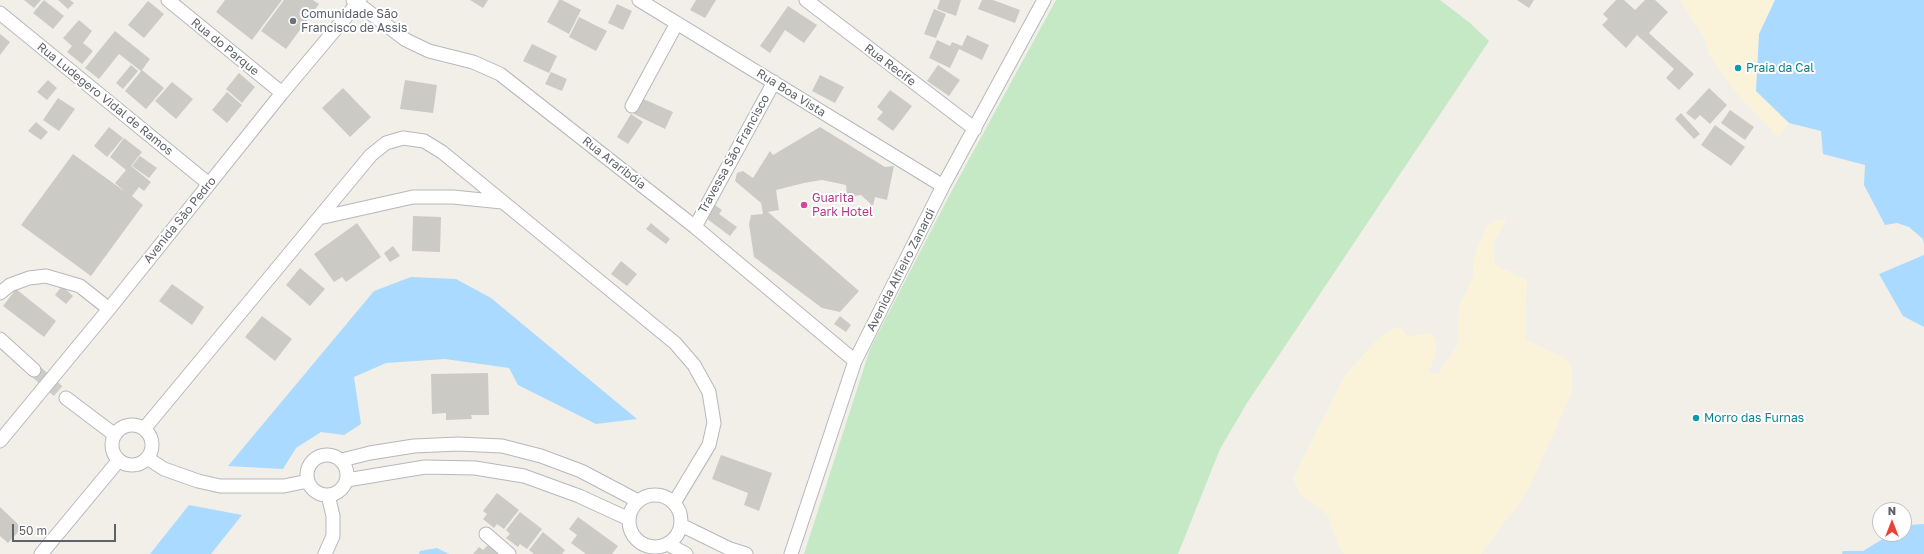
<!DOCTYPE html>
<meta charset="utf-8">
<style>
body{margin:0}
#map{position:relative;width:1924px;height:554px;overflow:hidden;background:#f1efe8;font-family:"Golos Text",sans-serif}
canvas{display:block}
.north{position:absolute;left:1872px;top:502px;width:40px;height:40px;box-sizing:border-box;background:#fff;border:1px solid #bfc1c3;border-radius:50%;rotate:0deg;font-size:11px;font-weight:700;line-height:16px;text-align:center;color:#5f6368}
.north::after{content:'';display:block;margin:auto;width:14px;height:18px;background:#ea4335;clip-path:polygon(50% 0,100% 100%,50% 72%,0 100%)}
.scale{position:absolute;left:12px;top:524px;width:104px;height:18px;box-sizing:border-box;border:2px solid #5f6368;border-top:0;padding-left:5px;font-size:12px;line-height:14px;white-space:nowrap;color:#5f6368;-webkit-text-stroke:3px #fff;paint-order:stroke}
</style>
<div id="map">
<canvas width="1924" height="554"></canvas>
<div class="north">N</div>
<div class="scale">50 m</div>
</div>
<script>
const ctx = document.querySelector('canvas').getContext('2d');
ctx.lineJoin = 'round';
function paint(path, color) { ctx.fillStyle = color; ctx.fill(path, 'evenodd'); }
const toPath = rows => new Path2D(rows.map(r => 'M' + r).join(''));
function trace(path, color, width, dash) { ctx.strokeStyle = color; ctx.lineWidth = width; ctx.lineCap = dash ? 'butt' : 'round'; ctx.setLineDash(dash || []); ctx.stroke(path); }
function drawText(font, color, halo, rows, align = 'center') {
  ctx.font = font + ' "Golos Text",sans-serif'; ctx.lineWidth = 4; ctx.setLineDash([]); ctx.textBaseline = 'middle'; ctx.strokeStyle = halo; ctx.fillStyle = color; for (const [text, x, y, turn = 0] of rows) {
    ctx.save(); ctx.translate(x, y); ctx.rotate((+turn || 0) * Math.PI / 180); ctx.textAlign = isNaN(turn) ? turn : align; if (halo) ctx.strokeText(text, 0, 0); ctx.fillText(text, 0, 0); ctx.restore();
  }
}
paint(toPath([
 [1056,0,1440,0,1470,23,1489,41,1247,403,1220,449,1178,554,804,554,870,349,949,196]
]), '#c5e8c5');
paint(toPath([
 [1680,0,1775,0,1759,34,1756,91,1789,123,1779,137,1739,96,1709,55,1707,51,1707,42],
 [1507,219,1493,243,1495,265,1527,280,1525,339,1564,358,1572,368,1572,392,1527,492,1481,554,1344,554,1339,547,1328,515,1299,493,1293,478,1345,375,1378,339,1389,331,1399,327,1408,336,1431,333,1436,342,1436,355,1428,373,1439,373,1458,344,1459,307,1473,277,1473,262,1481,239,1486,227,1495,221]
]), '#fbf3d9');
paint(toPath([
 [1775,0,1924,0,1924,245,1923,239,1909,227,1897,223,1885,225,1864,185,1865,165,1823,154,1821,131,1789,123,1756,91,1759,34],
 [1924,255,1924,327,1903,316,1879,274],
 [411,277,456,279,491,298,637,419,596,424,518,385,509,368,445,359,386,363,354,377,361,424,344,435,321,432,296,448,283,469,228,466,374,291],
 [189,505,242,515,211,554,150,554],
 [1924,524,1924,554,1842,554,1843,551,1863,551,1891,534,1904,534,1904,528,1909,525],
 [437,548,449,554,419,554,420,551]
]), '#aadaff');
paint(toPath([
 [24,0,41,0,34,8],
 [44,0,64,16,53,29,33,13],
 [58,0,70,0,74,3,68,9],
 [225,0,282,0,252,40,216,12],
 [284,0,313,0,319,4,286,49,261,31],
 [470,0,488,0,483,8],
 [559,0,562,0,581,10,569,34,547,22],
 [696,0,716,0,705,18,690,10],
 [940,0,961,0,956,16,937,9],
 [982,0,993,0,1020,10,1015,23,978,9],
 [1517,0,1534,0,1529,8],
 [1616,0,1624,0,1635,10,1645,0,1655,0,1668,12,1649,33,1694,74,1679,90,1666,78,1674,69,1637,35,1626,48,1602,25,1608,19,1603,14],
 [148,1,164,14,144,38,128,25],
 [617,4,632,11,623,30,608,23],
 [788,6,817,25,804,43,785,30,770,53,760,46],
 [934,9,946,14,936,38,924,34],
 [579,17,607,31,596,51,569,37],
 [79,20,92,31,83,43,93,51,82,64,67,52,72,46,63,38],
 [115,31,150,59,142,70,164,88,146,109,125,91,141,71,119,54,99,79,85,68],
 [0,34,10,42,0,55],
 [967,35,989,45,982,60,959,49,950,68,929,58,937,40,950,46,952,42,962,46],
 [532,44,557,56,549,73,523,61],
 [131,65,138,71,123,89,116,83],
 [938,65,960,80,949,96,927,81],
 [551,72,567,79,562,91,545,84],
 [239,73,255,87,242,103,226,89],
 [820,75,844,87,835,103,812,91],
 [48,80,57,88,47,100,37,92],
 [405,80,437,85,433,113,400,109],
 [172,82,193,99,176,119,155,101],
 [343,88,371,117,350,137,322,108],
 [1709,88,1727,105,1710,124,1700,115,1695,120,1686,113],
 [890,90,912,106,893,131,877,119,883,112,877,107],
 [227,92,242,105,227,123,212,110],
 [58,98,75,109,59,131,43,120],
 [641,98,673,112,665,129,634,114],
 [1730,110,1754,127,1745,140,1721,123],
 [1681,113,1700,134,1694,139,1675,119],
 [631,114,643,122,628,144,617,137],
 [36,122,48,132,41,140,28,131],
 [1715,125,1745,147,1731,166,1701,145],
 [109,127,123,138,107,157,94,146],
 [820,127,885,167,894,166,887,200,875,197,873,206,861,195,847,197,846,185,822,180,804,183,776,190,779,210,768,212,859,291,840,312,822,308,754,257,749,224,751,215,763,214,761,203,735,181,737,173,743,171,753,178,770,151,773,155],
 [124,138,142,152,131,166,151,182,144,191,139,187,132,196,143,205,91,276,21,225,73,154,124,191,115,183,126,170,110,157],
 [140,156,157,168,149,178,132,166],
 [715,205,722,210,719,214,737,227,730,236,706,218],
 [413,216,441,217,440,252,412,251],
 [357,223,381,257,346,282,342,277,334,282,314,254],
 [651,223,670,239,666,244,646,229],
 [393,246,400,256,390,262,384,253],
 [621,261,637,274,627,286,611,274],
 [300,268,325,289,310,306,286,285],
 [172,284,204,307,192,325,159,301],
 [62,286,73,296,66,304,55,295],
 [16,289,56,321,44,337,3,306],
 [262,316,292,339,275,361,245,337],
 [840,316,851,325,846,332,834,324],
 [488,373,489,415,471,415,472,419,446,420,446,413,432,414,431,374],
 [721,455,772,473,759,511,744,505,748,493,712,479],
 [497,493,519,510,504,529,497,524,494,528,483,519,487,514,483,511],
 [0,507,22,528,8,543,0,536],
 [520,512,542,529,527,549,520,544,518,547,506,538,510,534,506,530],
 [578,517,618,546,612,554,586,554,571,543,577,535,569,529],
 [543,532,565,550,562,554,534,554,529,550],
 [488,545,499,554,473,554,479,547,483,550]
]), '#cccac5');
trace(toPath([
 [34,370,66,398]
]), '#ccccc8', 13, [13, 6]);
const street = toPath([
 [168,0,282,93],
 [353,0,406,40,429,51,473,62,500,74,695,227,855,361],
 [639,0,943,186],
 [806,0,975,129],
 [0,13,209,184],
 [632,106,677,23],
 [319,218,413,197,453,197,502,202],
 [695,227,774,82],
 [0,293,10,285,29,278,46,276,80,286,109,309],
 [0,339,34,370],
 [66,398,115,435],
 '112 445a20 20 0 1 1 40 0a20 20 0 1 1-40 0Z',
 [144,429,371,155,386,143,403,138,424,141,442,152,675,343,694,365,709,392,714,423,709,445,674,503],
 [0,441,109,309,282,93,360,0],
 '307 475a20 20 0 1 1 40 0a20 20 0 1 1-40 0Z',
 [147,458,164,469,198,481,220,486,284,486,308,481],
 [342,460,370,453,414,446,458,444,502,446,541,456,581,471,638,501],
 [347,480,425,467,475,468,524,476,579,496,629,519],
 '629 521a26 26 0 1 1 52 0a26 26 0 1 1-52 0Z',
 [681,525,730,549,746,554],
 [486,534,509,554],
 [668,544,686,554],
 [41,554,119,460],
 [325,554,333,536,333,516,328,495],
 [791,554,855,361,943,186,1044,0]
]);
trace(street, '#b5b8bc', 15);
trace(street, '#fff', 13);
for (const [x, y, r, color] of [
 [293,21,4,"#6b7280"],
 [1738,68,4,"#0f9aa8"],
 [804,205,4,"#d1479c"],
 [1696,418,4,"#0f9aa8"]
]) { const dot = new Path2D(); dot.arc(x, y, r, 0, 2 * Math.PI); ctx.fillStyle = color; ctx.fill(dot); trace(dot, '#fff', 1.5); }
drawText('12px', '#5b616d', '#fff', [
 ["Comunidade São",301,14],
 ["Francisco de Assis",301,28]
], 'left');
drawText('12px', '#5f6368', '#fff', [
 ["Rua do Parque",225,47,39],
 ["Rua Recife",890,65,37],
 ["Rua Boa Vista",791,93,32],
 ["Rua Ludegero Vidal de Ramos",105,99,39],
 ["Travessa São Francisco",734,154,-61],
 ["Rua Araribóia",614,163,38],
 ["Avenida São Pedro",180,220,-51],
 ["Avenida Alfieiro Zanardi",901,270,-63]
]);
drawText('12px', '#0d838f', '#fff', [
 ["Praia da Cal",1746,68],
 ["Morro das Furnas",1704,418]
], 'left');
drawText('12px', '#b23c85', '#fff', [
 ["Guarita",812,198],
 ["Park Hotel",812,212]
], 'left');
</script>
